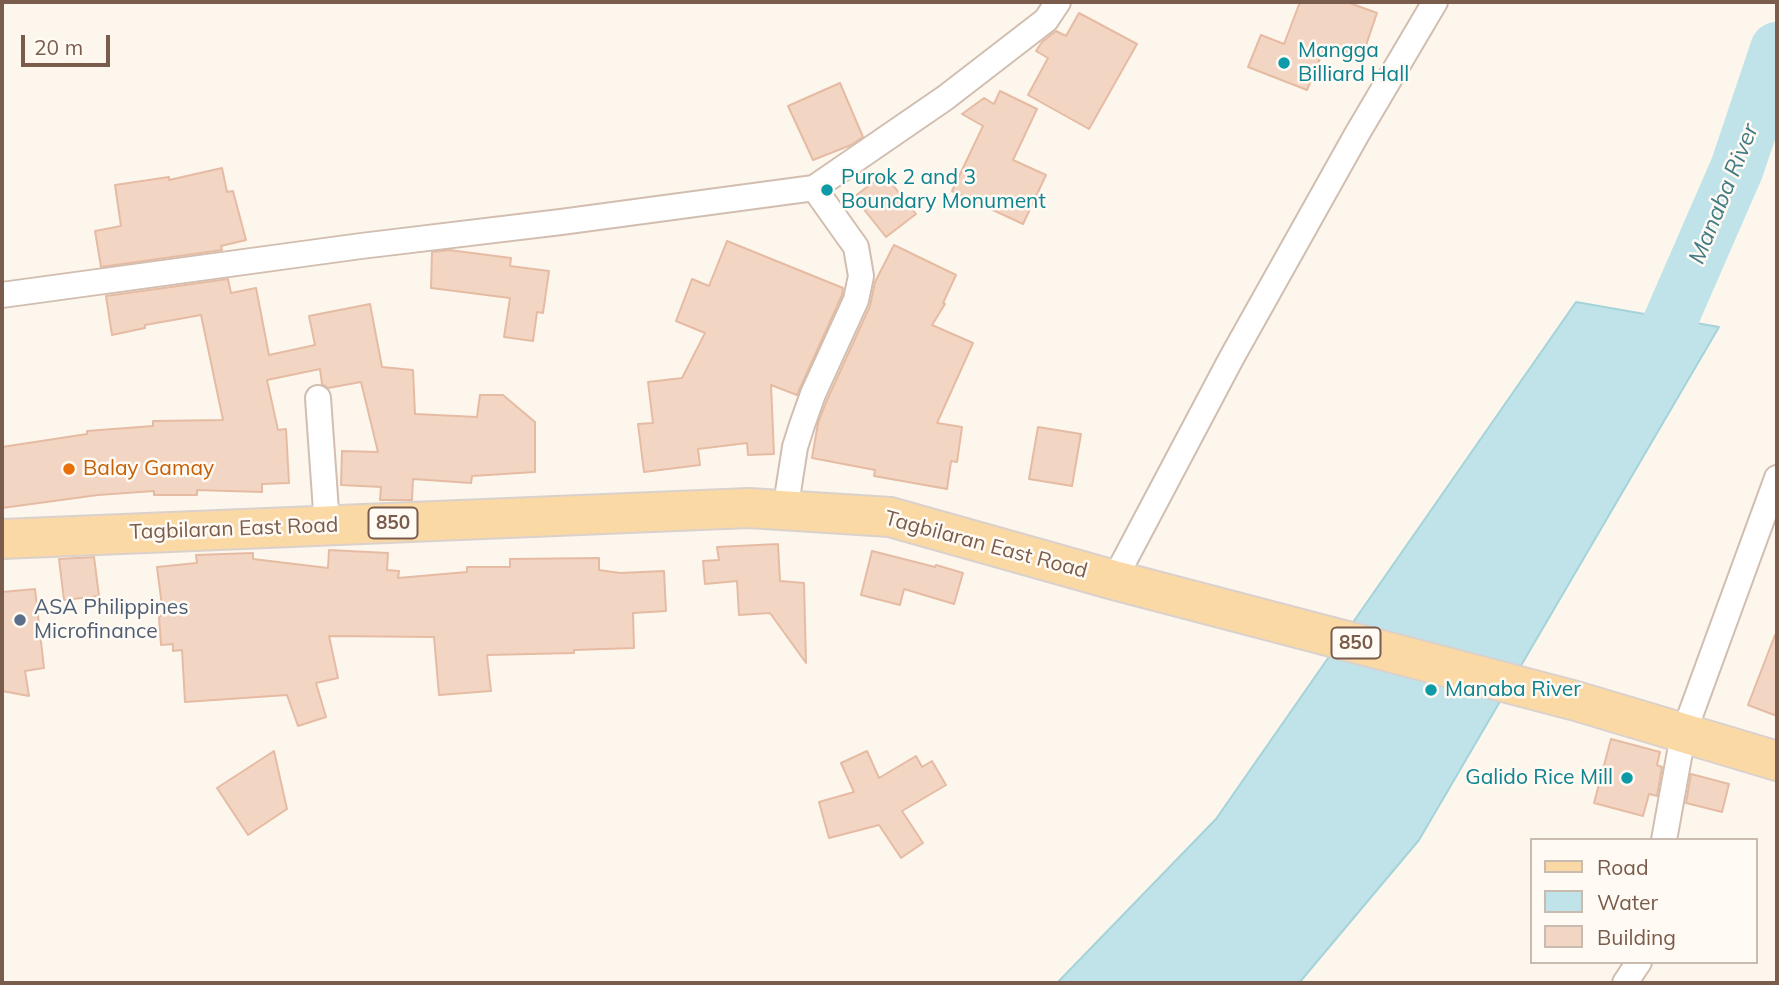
<!DOCTYPE html>
<style>
body{margin:0}
#map{position:relative;width:1779px;height:985px;overflow:hidden;background:#fdf6ec;font-family:Mulish,sans-serif}
canvas{display:block}
.frame{position:absolute;inset:0;border:4px solid #7a5c4d;pointer-events:none}
.legend{position:absolute;left:1530px;top:838px;width:228px;height:126px;box-sizing:border-box;background:#fffaf3;border:2px solid #cabbb1;margin:0;padding:9px 12px;list-style:none;font-size:21px;color:#7a5c4d}
.legend li{display:flex;align-items:center;gap:14px;height:35px}
.legend b{width:35px;border:2px solid #cabbb1}
.scale{position:absolute;left:21px;top:35px;width:89px;height:32px;box-sizing:border-box;border:4px solid #7a5c4d;border-top:0;padding-left:9px;font-size:21px;line-height:24px;white-space:nowrap;color:#7a5c4d;-webkit-text-stroke:5px #fffaf3;paint-order:stroke}
</style>
<div id="map">
<canvas width="1779" height="985"></canvas>
<div class="frame"></div>
<ul class="legend">
<li><b style="height:9px;background:#fbd9a5"></b>Road</li>
<li><b style="height:19px;background:#bfe3e8"></b>Water</li>
<li><b style="height:19px;background:#f3d5c3"></b>Building</li>
</ul>
<div class="scale">20 m</div>
</div>
<script>
const ctx = document.querySelector('canvas').getContext('2d');
ctx.lineJoin = 'round';
function paint(path, color) { ctx.fillStyle = color; ctx.fill(path, 'evenodd'); }
const toPath = rows => new Path2D(rows.map(r => 'M' + r).join(''));
function trace(path, color, width, dash) { ctx.strokeStyle = color; ctx.lineWidth = width; ctx.lineCap = dash ? 'butt' : 'round'; ctx.setLineDash(dash || []); ctx.stroke(path); }
function drawText(font, color, halo, rows, align = 'center') {
  ctx.font = font + ' Mulish,sans-serif'; ctx.lineWidth = 5; ctx.setLineDash([]); ctx.textBaseline = 'middle'; ctx.strokeStyle = halo; ctx.fillStyle = color; for (const [text, x, y, turn = 0] of rows) {
    ctx.save(); ctx.translate(x, y); ctx.rotate((+turn || 0) * Math.PI / 180); ctx.textAlign = isNaN(turn) ? turn : align; if (halo) ctx.strokeText(text, 0, 0); ctx.fillText(text, 0, 0); ctx.restore();
  }
}
const water = toPath([
 [1576,302,1719,327,1419,840,1299,983,1057,983,1216,819,1576,302]
]);
paint(water, '#bfe3e8');
trace(water, '#a5d3da', 2);
trace(toPath([
 [1642,386,1737,168,1777,49]
]), '#bfe3e8', 54);
const building = toPath([
 [1300,2,1347,2,1377,13,1362,57,1326,44,1307,90,1248,67,1261,35,1284,44,1300,2],
 [1079,13,1137,44,1089,129,1028,95,1048,58,1036,51,1042,42,1056,31,1066,36,1079,13],
 [840,83,863,137,851,145,813,160,788,106,840,83],
 [1000,91,1037,109,1013,160,1046,175,1023,224,952,191,983,126,962,114,984,98,994,104,1000,91],
 [222,168,227,192,233,191,246,240,221,246,222,250,101,267,95,231,121,226,115,185,169,177,169,180,222,168],
 [884,174,916,214,886,237,854,197,884,174],
 [727,241,843,288,842,295,797,395,771,385,774,454,748,455,747,443,698,449,700,465,644,472,638,424,653,423,648,382,682,378,705,333,676,321,692,279,709,286,727,241],
 [894,245,956,275,943,303,945,304,932,325,973,343,937,423,962,427,957,462,951,461,947,489,874,476,875,470,812,458,818,423,827,400,870,306,875,282,894,245],
 [449,250,511,258,510,266,549,271,543,313,537,312,533,341,504,337,510,298,431,288,432,252,449,250],
 [228,279,231,293,256,288,269,355,315,345,309,316,370,304,382,367,413,370,415,414,477,417,480,395,503,395,535,422,535,472,472,476,471,483,413,479,412,500,380,500,381,487,341,485,342,451,378,452,361,382,328,388,322,384,320,369,267,380,278,430,286,429,289,483,262,484,262,492,197,490,197,495,154,495,154,491,98,495,2,508,2,447,87,434,87,431,153,426,153,421,223,420,201,315,145,325,145,328,112,335,106,296,228,279],
 [1038,427,1081,434,1072,486,1029,479,1038,427],
 [778,544,780,581,804,583,806,663,770,613,739,615,737,581,705,584,703,561,719,560,717,547,778,544],
 [329,550,388,553,387,570,399,571,398,578,467,572,467,567,510,567,510,559,599,558,599,570,620,573,664,571,666,611,633,613,634,648,574,650,574,653,487,655,491,691,439,695,434,637,329,636,338,678,316,683,326,717,298,726,287,695,185,702,182,650,173,651,173,644,161,645,159,617,163,614,157,567,197,563,196,555,253,553,253,559,328,568,329,550],
 [872,551,935,567,936,565,963,573,954,604,904,589,900,605,861,595,872,551],
 [94,557,99,596,64,600,59,559,94,557],
 [35,589,44,668,25,671,29,696,2,691,2,592,35,589],
 [1775,635,1777,636,1777,716,1748,705,1775,635],
 [1611,739,1660,752,1657,765,1662,767,1657,796,1649,794,1643,816,1594,803,1611,739],
 [274,751,287,809,248,835,217,788,274,751],
 [867,751,879,778,916,756,922,767,932,761,946,785,902,811,923,843,901,858,879,825,829,838,819,802,854,792,841,763,867,751],
 [1691,774,1729,784,1722,812,1686,803,1691,774]
]);
paint(building, '#f3d5c3');
trace(building, '#e6bba3', 2);
const minor = toPath([
 [2,295,361,246,561,222,814,188,945,98,1046,20,1058,2],
 [318,398,327,525],
 [785,511,795,447,802,425,813,394,856,300,861,276,856,247,814,188],
 [1114,580,1232,357,1357,134,1435,2],
 [1664,840,1683,735,1777,478],
 [1625,983,1639,962]
]);
const primary = toPath([
 [2,539,749,508,890,517,1114,580,1576,701,1777,761]
]);
trace(minor, '#d1beb0', 28);
trace(primary, '#dad1cd', 42);
trace(minor, '#fff', 24);
trace(primary, '#fbd9a5', 38);
for (const [x, y, r, color] of [
 [1284,63,7,"#0f9aa8"],
 [827,190,7,"#0f9aa8"],
 [69,469,7,"#e8710a"],
 [20,620,7,"#5c6f8a"],
 [1431,690,7,"#0f9aa8"],
 [1627,778,7,"#0f9aa8"]
]) { const dot = new Path2D(); dot.arc(x, y, r, 0, 2 * Math.PI); ctx.fillStyle = color; ctx.fill(dot); trace(dot, '#fffaf3', 2.5); }
for (const [x, y, w] of [
 [393,523,49],
 [1356,643,49]
]) { const box = new Path2D(); box.roundRect(x - w / 2, y - 15.5, w, 31, 5); ctx.fillStyle = '#fffaf3'; ctx.fill(box); trace(box, '#7a5c4d', 2); }
drawText('bold 19px', '#7a5c4d', null, [
 ["850",393,523],
 ["850",1356,643]
]);
drawText('21px', '#0d838f', '#fffaf3', [
 ["Mangga",1298,51],
 ["Billiard Hall",1298,75],
 ["Purok 2 and 3",841,178],
 ["Boundary Monument",841,202],
 ["Manaba River",1445,690],
 ["Galido Rice Mill",1613,778,"right"]
], 'left');
drawText('21px', '#c56008', '#fffaf3', [
 ["Balay Gamay",83,469]
], 'left');
drawText('21px', '#7a5c4d', '#fffaf3', [
 ["Tagbilaran East Road",234,529,-2],
 ["Tagbilaran East Road",986,545,15]
]);
drawText('21px', '#4e5e75', '#fffaf3', [
 ["ASA Philippines",34,608],
 ["Microfinance",34,632]
], 'left');
drawText('italic 23px', '#437c86', '#fffaf3', [
 ["Manaba River",1724,194,-68]
]);
</script>
